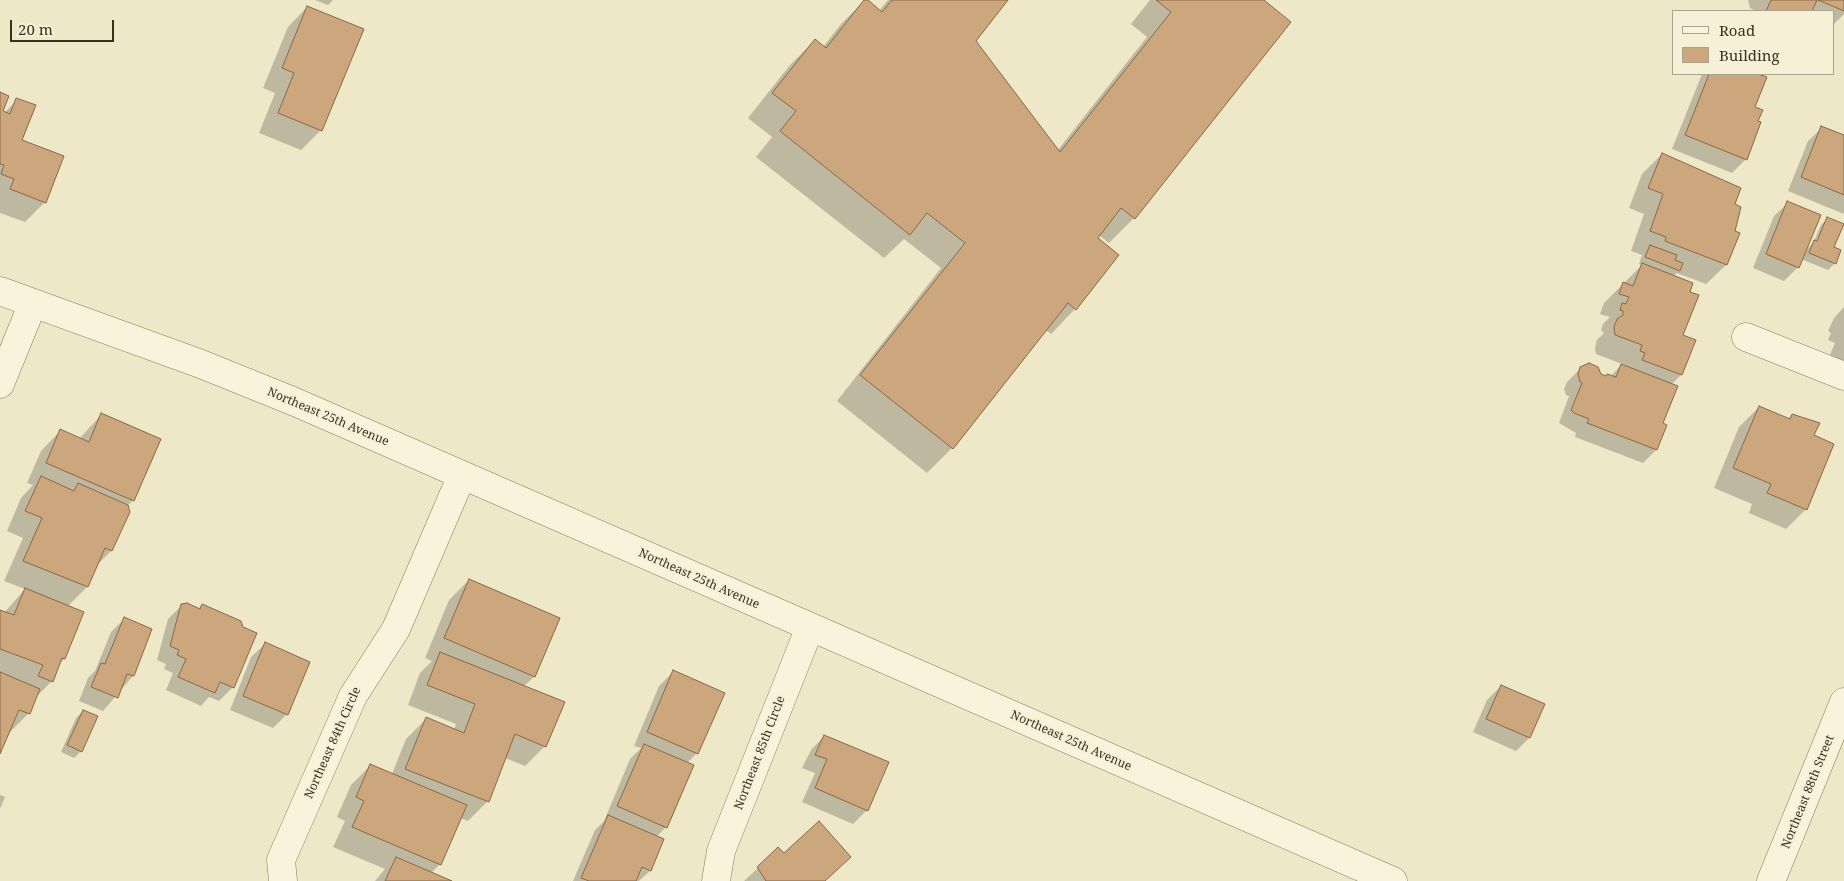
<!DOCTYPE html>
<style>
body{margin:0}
#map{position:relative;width:1844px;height:881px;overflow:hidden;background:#eee7c8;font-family:"Noto Serif",serif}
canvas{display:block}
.legend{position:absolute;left:1672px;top:10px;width:162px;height:65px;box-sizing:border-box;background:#f6f0d7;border:1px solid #aba38e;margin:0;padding:6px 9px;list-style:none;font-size:15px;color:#3b3020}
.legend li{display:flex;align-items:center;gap:10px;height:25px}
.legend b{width:25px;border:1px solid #aba38e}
.scale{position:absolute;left:10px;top:20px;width:104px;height:22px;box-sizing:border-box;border:2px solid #3b3020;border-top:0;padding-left:6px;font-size:15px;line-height:18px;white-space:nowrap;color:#3b3020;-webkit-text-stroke:4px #f6f0d7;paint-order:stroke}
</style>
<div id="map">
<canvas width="1844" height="881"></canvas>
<ul class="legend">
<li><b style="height:6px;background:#f9f3db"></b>Road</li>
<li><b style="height:14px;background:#cca77e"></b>Building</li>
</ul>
<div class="scale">20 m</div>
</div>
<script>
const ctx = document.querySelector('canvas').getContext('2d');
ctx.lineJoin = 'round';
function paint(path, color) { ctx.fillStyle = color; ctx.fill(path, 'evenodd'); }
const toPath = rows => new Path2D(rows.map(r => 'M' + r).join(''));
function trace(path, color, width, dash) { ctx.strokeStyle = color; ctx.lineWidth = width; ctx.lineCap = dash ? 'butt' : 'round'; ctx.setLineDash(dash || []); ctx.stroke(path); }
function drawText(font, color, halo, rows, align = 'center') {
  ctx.font = font + ' "Noto Serif",serif'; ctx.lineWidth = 4; ctx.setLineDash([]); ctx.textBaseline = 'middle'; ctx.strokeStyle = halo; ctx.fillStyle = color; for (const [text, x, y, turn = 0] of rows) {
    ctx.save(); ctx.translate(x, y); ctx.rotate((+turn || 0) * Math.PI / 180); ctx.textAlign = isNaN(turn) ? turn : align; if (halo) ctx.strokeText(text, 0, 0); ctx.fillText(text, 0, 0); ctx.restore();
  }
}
paint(toPath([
 [315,0,333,0,328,5],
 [865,0,879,11,888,0,1007,0,975,41,1057,151,1147,37,1131,24,1150,0,1262,0,1289,22,1134,218,1109,243,1099,235,1075,309,1051,334,1046,330,952,448,927,473,837,401,941,268,904,239,884,258,756,157,772,137,748,118,790,65,815,40,823,47,841,24],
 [1748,0,1844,0,1844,14,1833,25,1833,11,1756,11,1750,8],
 [307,7,321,130,301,150,259,133,275,93,263,88,288,27],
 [1702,74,1755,74,1765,78,1754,108,1746,159,1732,173,1672,149],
 [0,94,1,112,4,113,17,100,21,141,45,202,25,222,0,213],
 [1822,128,1844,137,1844,214,1788,191,1808,141],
 [1662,154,1733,205,1726,265,1706,284,1677,273,1673,277,1681,335,1694,340,1681,375,1671,385,1656,450,1643,463,1575,437,1576,433,1559,423,1569,396,1566,395,1564,389,1567,382,1581,368,1606,377,1611,376,1622,364,1596,354,1595,348,1597,340,1604,333,1601,330,1603,324,1610,317,1600,314,1604,303,1642,265,1639,264,1642,255,1631,251,1644,214,1629,208,1642,174],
 [1788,203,1804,252,1813,243,1821,225,1828,218,1835,263,1828,270,1801,259,1798,267,1784,281,1753,268,1774,216],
 [1844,307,1844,363,1829,357,1835,343,1828,340,1831,333,1828,331,1834,318],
 [1759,407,1788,419,1792,415,1813,436,1806,509,1786,529,1749,513,1752,504,1714,488,1739,427],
 [101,415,133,500,127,507,129,512,111,551,97,565,87,587,67,607,64,659,58,665,52,681,36,697,28,714,9,733,0,751,0,611,4,613,25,589,4,581,23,538,7,531,21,498,33,485,27,483,41,451,60,431,79,439],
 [469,580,559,619,534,677,523,687,545,746,525,766,505,758,488,801,468,821,460,818,440,864,431,873,449,881,375,881,385,869,333,847,345,821,337,817,351,785,371,765,392,774,406,739,426,719,454,730,456,724,408,705,420,673,432,661,425,658,449,600],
 [182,605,198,609,202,605,233,687,219,701,209,697,201,706,166,690,173,673,164,669,166,664,157,660,168,619],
 [124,619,151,629,133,676,103,711,79,701,88,678,95,671,111,632],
 [265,644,287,714,273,728,230,710,251,657],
 [673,672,697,753,687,763,666,827,656,837,663,840,650,871,639,881,573,881,595,830,604,821,630,759,641,748,634,746,659,686],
 [1501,686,1529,738,1516,751,1473,732,1487,700],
 [83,711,81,751,74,758,61,752,76,718],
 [824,736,867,810,853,824,802,802,815,773,802,768,811,750],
 [0,795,5,797,0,809],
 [783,855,825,881,744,881,758,868]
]), '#0003');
const building = toPath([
 [864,0,868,0,882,12,892,0,1008,0,976,41,1060,152,1171,12,1156,0,1264,0,1291,22,1135,219,1121,208,1098,238,1119,255,1076,310,1068,303,953,449,860,375,965,243,927,213,910,235,780,131,796,111,772,93,815,39,826,48,864,0],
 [1771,0,1817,0,1812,11,1766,11,1771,0],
 [1818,0,1844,0,1844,11,1818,0],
 [307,6,364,29,322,131,278,113,294,73,282,68,307,6],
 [1709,74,1758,74,1767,77,1755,107,1763,110,1758,121,1761,122,1747,160,1685,135,1709,74],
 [0,92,9,96,3,111,10,114,16,98,36,105,22,140,64,156,46,203,10,189,14,179,1,174,4,165,0,164,0,92],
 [1821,126,1844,135,1844,195,1801,177,1821,126],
 [1662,153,1741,188,1735,204,1741,207,1735,231,1740,233,1727,265,1665,241,1666,237,1650,231,1663,194,1648,188,1662,153],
 [1787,201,1821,215,1799,268,1766,254,1787,201],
 [1827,217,1844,224,1834,247,1841,250,1836,264,1809,253,1814,240,1817,241,1827,217],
 [1650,245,1677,255,1675,260,1683,263,1680,271,1645,257,1650,245],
 [1642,263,1693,283,1690,292,1699,295,1683,335,1696,340,1682,375,1642,360,1645,353,1640,351,1642,345,1615,335,1614,327,1617,319,1623,315,1623,311,1620,310,1622,303,1626,304,1629,297,1619,294,1623,282,1633,286,1642,263],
 [1589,363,1598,367,1601,374,1606,376,1607,374,1616,377,1621,364,1678,386,1663,423,1667,425,1657,450,1587,423,1589,419,1574,413,1571,410,1582,383,1580,382,1578,374,1580,367,1589,363],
 [1759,406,1790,419,1792,414,1820,423,1814,435,1834,444,1807,510,1767,493,1771,484,1733,468,1759,406],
 [101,413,161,439,134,501,46,463,60,429,89,442,101,413],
 [41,476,74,491,78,483,128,505,130,512,112,551,105,548,88,587,23,561,42,518,25,511,41,476],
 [469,579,560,618,535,677,444,638,469,579],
 [25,588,84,612,65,659,62,658,53,682,38,676,43,665,0,649,0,610,14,615,25,588],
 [187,603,200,609,202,604,241,621,243,627,257,633,234,688,220,682,215,693,178,677,186,659,177,655,179,650,170,646,181,604,187,603],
 [124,617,152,629,134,676,127,674,118,698,91,687,101,663,105,664,124,617],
 [265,642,310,662,288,715,243,696,265,642],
 [440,652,565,702,546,747,515,734,489,802,405,769,426,717,464,733,475,704,427,685,440,652],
 [673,670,725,693,698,754,647,732,673,670],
 [0,672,40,689,30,714,19,710,0,754,0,672],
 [1501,685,1545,704,1530,738,1486,719,1501,685],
 [83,710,98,716,82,752,67,745,83,710],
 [824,735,889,762,868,811,815,788,827,759,815,755,824,735],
 [644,744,694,765,667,828,617,806,644,744],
 [370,764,467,805,441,865,352,827,364,801,356,797,370,764],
 [608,815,664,839,651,871,642,867,636,881,589,881,581,878,608,815],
 [819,821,851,857,825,881,766,881,757,867,778,847,784,853,819,821],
 [396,857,452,881,385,881,396,857]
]);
paint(building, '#cca77e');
trace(building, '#896743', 1);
const minor = toPath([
 [0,291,201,364,295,402,1393,881],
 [1746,337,1844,376],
 [0,384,33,303],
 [283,881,281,860,353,696,396,629,462,475],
 [716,881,721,851,810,627],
 [1771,881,1844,702]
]);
trace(minor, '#8a7a5d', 29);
trace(minor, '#f9f3db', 28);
drawText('12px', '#3b3020', '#f6f0d7', [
 ["Northeast 25th Avenue",328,417,23],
 ["Northeast 25th Avenue",699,579,24],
 ["Northeast 25th Avenue",1071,741,24],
 ["Northeast 84th Circle",333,743,-66],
 ["Northeast 85th Circle",760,753,-69],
 ["Northeast 88th Street",1808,792,-68]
]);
</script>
